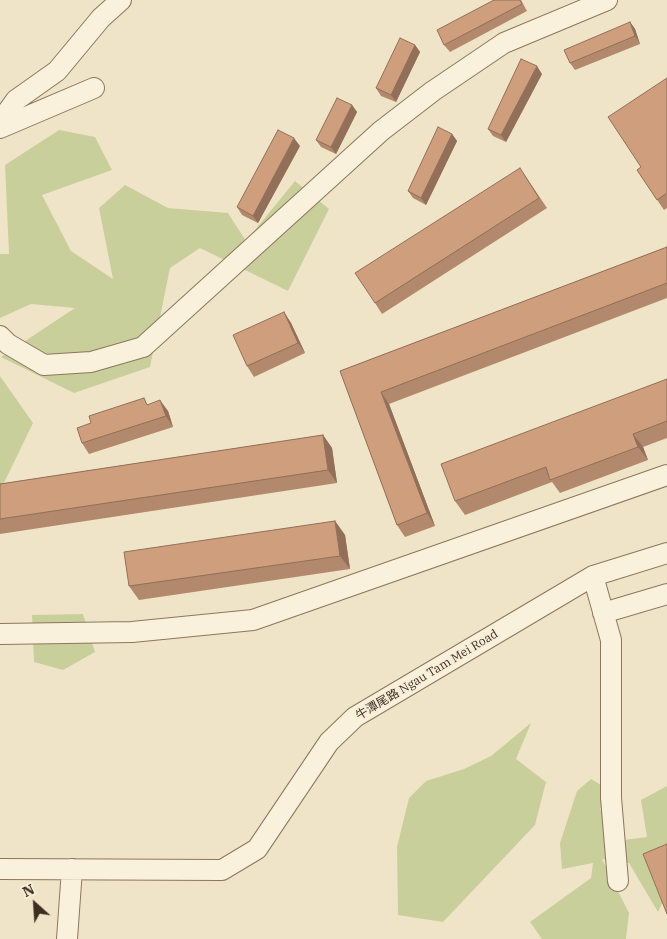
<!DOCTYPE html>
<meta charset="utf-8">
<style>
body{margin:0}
#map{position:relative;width:667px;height:939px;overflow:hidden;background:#f0e4c8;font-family:"IBM Plex Serif",serif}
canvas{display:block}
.north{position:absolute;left:10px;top:879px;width:50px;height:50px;-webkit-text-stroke:4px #f7eed8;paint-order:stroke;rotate:334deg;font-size:14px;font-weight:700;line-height:20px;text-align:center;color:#3d2e20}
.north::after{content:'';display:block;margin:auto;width:18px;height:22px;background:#3d2e20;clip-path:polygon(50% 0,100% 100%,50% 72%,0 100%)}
</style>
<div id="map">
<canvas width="667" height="939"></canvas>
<div class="north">N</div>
</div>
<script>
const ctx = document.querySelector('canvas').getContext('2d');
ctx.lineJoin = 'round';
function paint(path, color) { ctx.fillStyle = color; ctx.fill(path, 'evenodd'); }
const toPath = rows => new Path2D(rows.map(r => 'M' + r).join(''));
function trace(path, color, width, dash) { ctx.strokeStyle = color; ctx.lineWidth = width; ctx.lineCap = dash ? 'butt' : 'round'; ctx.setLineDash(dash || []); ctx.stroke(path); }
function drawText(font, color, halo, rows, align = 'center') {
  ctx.font = font + ' "IBM Plex Serif","Noto Sans TC",serif'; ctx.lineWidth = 4; ctx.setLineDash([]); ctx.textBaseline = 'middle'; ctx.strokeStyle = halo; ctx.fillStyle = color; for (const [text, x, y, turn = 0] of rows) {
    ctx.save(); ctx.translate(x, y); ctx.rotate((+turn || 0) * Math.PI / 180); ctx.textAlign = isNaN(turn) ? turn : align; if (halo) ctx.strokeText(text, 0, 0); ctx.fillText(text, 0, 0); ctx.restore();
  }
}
paint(toPath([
 [59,130,95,137,112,170,42,195,71,251,113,279,99,208,125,185,168,208,228,213,246,241,295,181,329,209,288,291,200,248,170,268,150,367,74,393,1,357,75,308,31,304,0,318,0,254,9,254,5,165],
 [0,376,33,423,0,491],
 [83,614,95,652,63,670,34,662,32,615],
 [531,723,516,759,546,782,535,825,443,922,398,915,397,847,409,798,426,781,464,769,491,756],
 [591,779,606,788,600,810,621,818,624,840,647,837,641,800,667,786,667,893,658,912,629,863,602,859,629,913,626,939,542,939,530,922,591,878,593,863,562,869,560,843,577,791]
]), '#c9cf9b');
const minor = toPath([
 [0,122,16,100,57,71,101,18,121,0],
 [0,128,94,88],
 [0,336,8,344,44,365,91,362,143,347,381,131,433,91,504,43,607,0],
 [593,576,611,640,611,798,618,881],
 [603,613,667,594],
 [0,634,132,632,253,620,667,475],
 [0,869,222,870,257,849,329,742,355,717,593,576,667,553],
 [67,939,72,869]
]);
trace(minor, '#8d765c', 22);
trace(minor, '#faf1dc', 20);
paint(toPath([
 [521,0,527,11,450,52,444,45],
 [630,22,635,29,640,44,575,70,570,63],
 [415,45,420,52,396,102,381,96,376,88],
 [542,74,506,142,493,136,488,129],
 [667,78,667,208,664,210,637,170,641,167],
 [352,105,357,112,336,154,321,147,316,140],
 [452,134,457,141,426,205,413,198,408,191],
 [300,146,258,223,242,215,237,207],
 [520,168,547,208,382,314,375,303],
 [667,247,667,298,389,404,435,526,405,537,397,525,340,371],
 [284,312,291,323,305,353,254,377,247,366],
 [667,379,667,438,643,447,648,460,560,493,552,482,465,515,455,501],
 [148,404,168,411,173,427,89,454,82,443],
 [323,435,332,448,337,483,0,534,0,484],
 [335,521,345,535,350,569,139,600,129,586]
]), '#b2896c');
paint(toPath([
 [630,22,635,29,640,44,635,36],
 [415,45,420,52,396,102,391,95],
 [537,66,542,74,506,142,501,135],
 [352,105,357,112,336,154,331,147],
 [452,134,457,141,426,205,421,198],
 [294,138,300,146,258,223,253,216],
 [284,312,291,323,305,353,298,343],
 [381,392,389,404,435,526,427,513],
 [160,400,168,411,173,427,166,416],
 [633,434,643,447,648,460,638,447],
 [323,435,332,448,337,483,328,470],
 [335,521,345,535,350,569,340,556]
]), '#916f58');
const building = toPath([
 [494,0,520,0,522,4,444,45,437,30,494,0],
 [630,22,635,36,570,63,564,50,630,22],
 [400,38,415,45,391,95,376,88,400,38],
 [521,59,537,66,501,135,488,129,521,59],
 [667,78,667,193,657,200,637,170,641,167,608,117,667,78],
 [337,98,352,105,331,147,316,140,337,98],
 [438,127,452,134,421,198,408,191,438,127],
 [278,130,294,138,253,216,237,207,278,130],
 [520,168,539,198,375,303,355,273,520,168],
 [667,247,667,283,381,392,427,513,397,525,340,371,667,247],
 [284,312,298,343,247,366,233,335,284,312],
 [667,379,667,421,633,434,638,447,550,480,546,467,455,501,441,464,667,379],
 [144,398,147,405,160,400,166,416,82,443,77,428,91,423,89,416,144,398],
 [323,435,328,470,0,519,0,484,323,435],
 [335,521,340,556,129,586,124,552,335,521],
 [667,844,667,914,643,854,667,844]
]);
paint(building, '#cf9f7d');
trace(building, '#916f58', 1);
drawText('12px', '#3d2e20', '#f7eed8', [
 ["牛潭尾路 Ngau Tam Mei Road",427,675,-31]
]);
</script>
